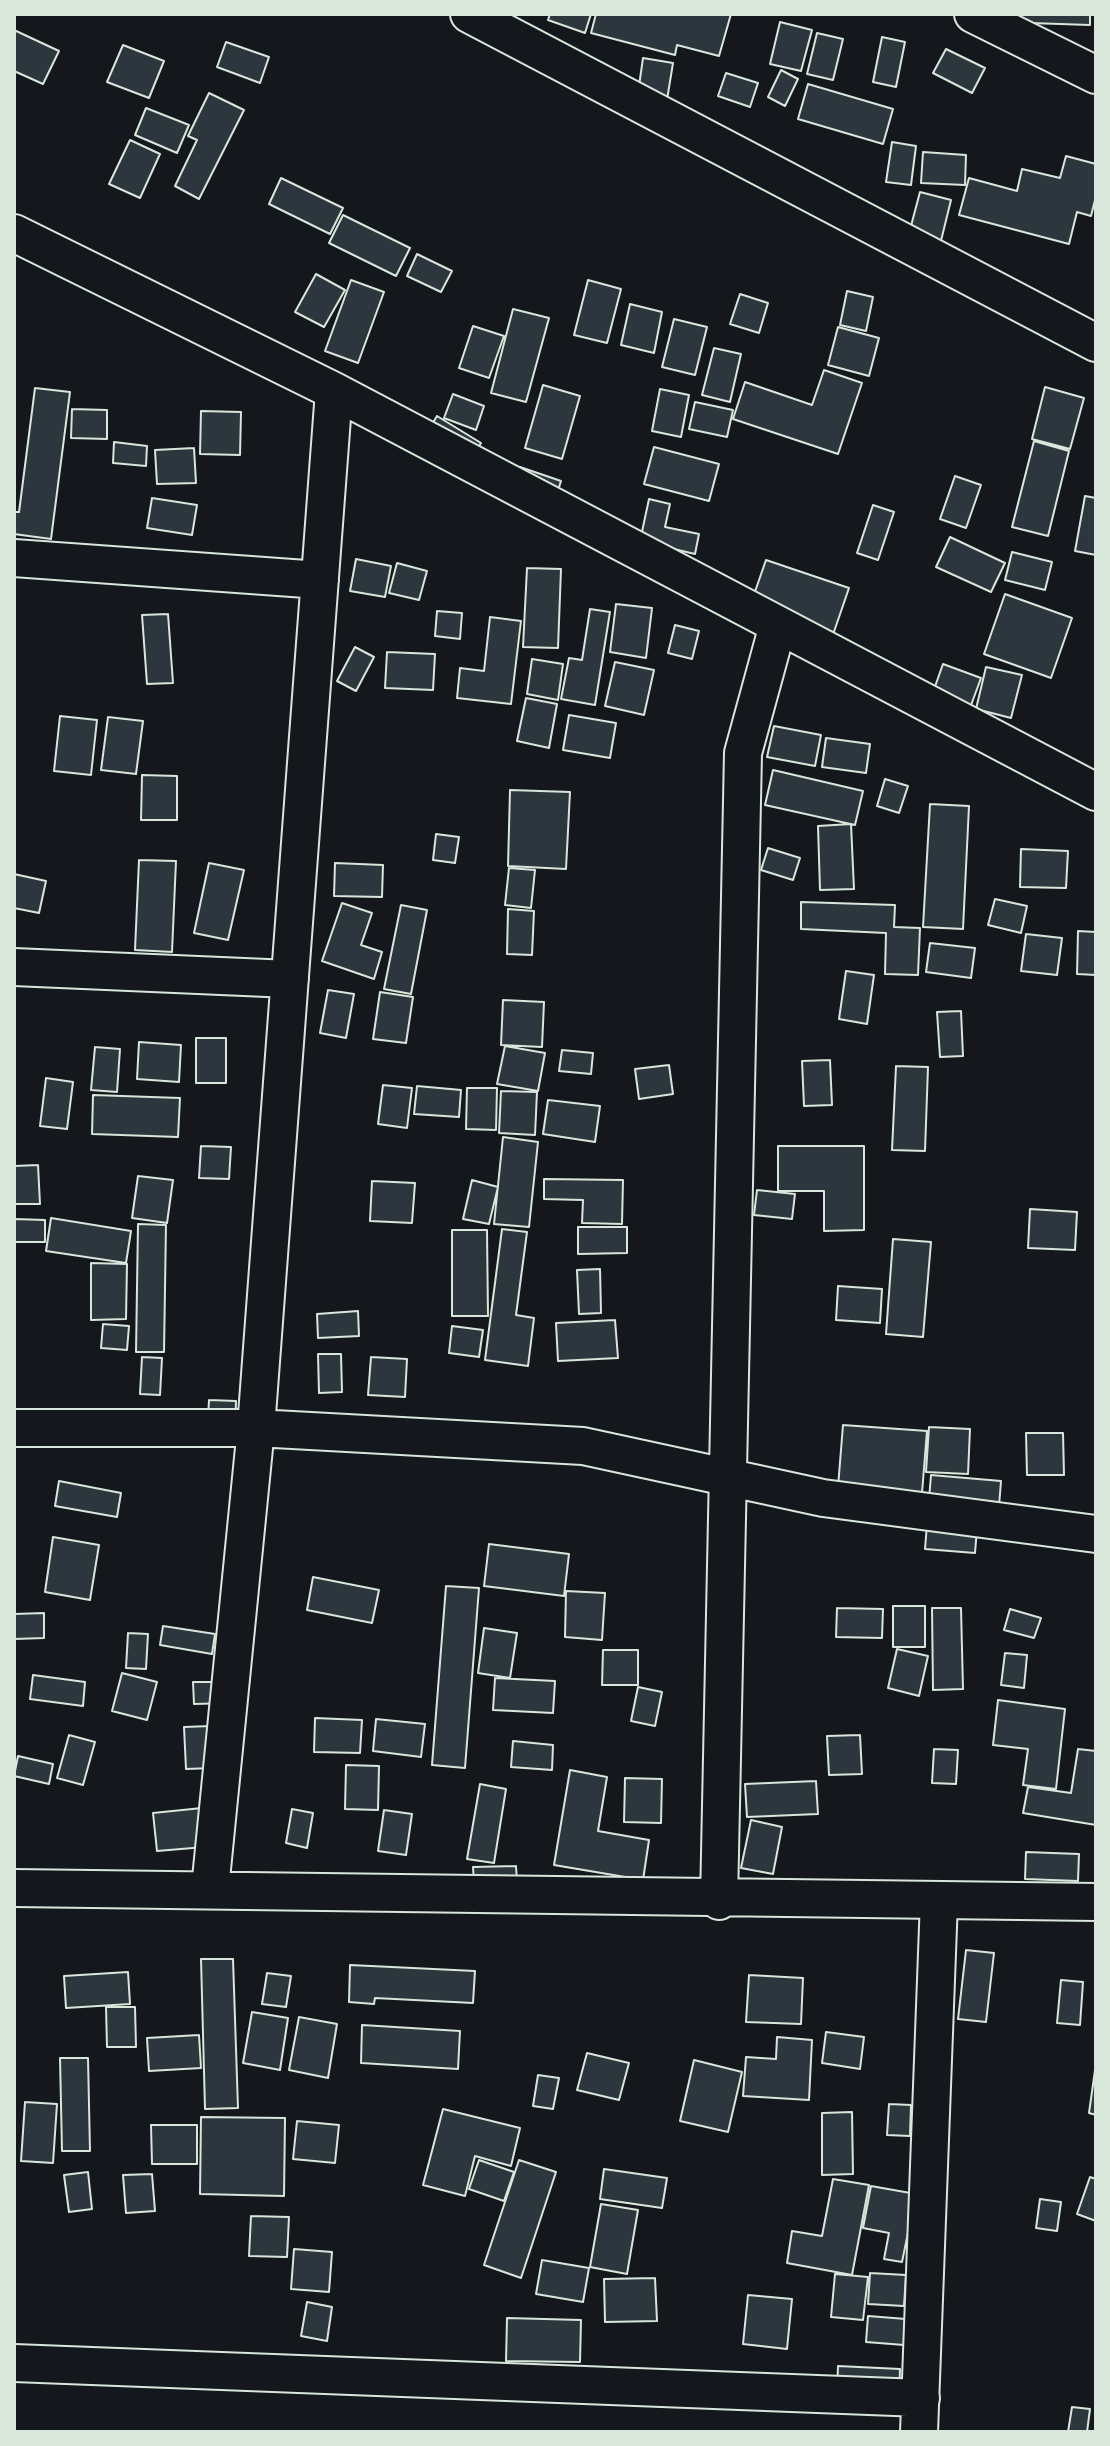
<!DOCTYPE html>
<style>
body{margin:0}
#map{position:relative;width:1110px;height:2446px;overflow:hidden;background:#14181c;font-family:"Fira Sans Condensed",sans-serif}
canvas{display:block}
.frame{position:absolute;inset:0;border:16px solid #d8e6dc;pointer-events:none}
</style>
<div id="map">
<canvas width="1110" height="2446"></canvas>
<div class="frame"></div>
</div>
<script>
const ctx = document.querySelector('canvas').getContext('2d');
ctx.lineJoin = 'round';
function paint(path, color) { ctx.fillStyle = color; ctx.fill(path, 'evenodd'); }
const toPath = rows => new Path2D(rows.map(r => 'M' + r).join(''));
function trace(path, color, width, dash) { ctx.strokeStyle = color; ctx.lineWidth = width; ctx.lineCap = dash ? 'butt' : 'round'; ctx.setLineDash(dash || []); ctx.stroke(path); }
const building = toPath([
 [550,14,591,14,585,33,548,20,550,14],
 [596,14,731,14,719,56,677,45,675,55,591,33,596,14],
 [1000,14,1090,14,1090,25,1000,22,1000,14],
 [780,22,812,30,801,71,770,64,780,22],
 [14,30,59,51,43,84,14,71,14,30],
 [817,33,843,39,833,80,807,74,817,33],
 [882,37,905,42,896,87,873,82,882,37],
 [226,42,269,57,260,83,217,67,226,42],
 [123,45,164,61,149,98,107,82,123,45],
 [946,49,985,68,972,93,933,73,946,49],
 [643,58,673,63,666,106,637,100,643,58],
 [781,70,798,79,785,106,768,97,781,70],
 [726,73,758,83,750,107,718,96,726,73],
 [808,84,893,109,883,144,798,119,808,84],
 [209,93,244,110,199,199,175,186,197,140,188,136,209,93],
 [146,108,189,125,177,153,135,135,146,108],
 [130,140,160,154,140,198,109,184,130,140],
 [892,142,916,146,911,185,886,182,892,142],
 [923,152,966,155,965,185,921,183,923,152],
 [1066,156,1096,164,1096,196,1091,216,1077,212,1069,244,959,215,969,178,1017,191,1022,169,1060,178,1066,156],
 [281,178,343,208,330,234,269,204,281,178],
 [920,192,951,200,939,249,907,241,920,192],
 [343,215,410,248,396,276,329,243,343,215],
 [417,254,452,271,441,292,407,276,417,254],
 [316,274,345,290,324,327,295,312,316,274],
 [351,280,384,292,358,363,325,351,351,280],
 [588,280,621,289,607,343,574,335,588,280],
 [847,291,873,297,866,331,840,325,847,291],
 [740,294,768,303,759,333,730,324,740,294],
 [630,304,662,312,654,353,621,345,630,304],
 [513,309,549,318,526,402,491,393,513,309],
 [674,319,707,327,695,375,662,367,674,319],
 [473,326,504,336,489,378,459,368,473,326],
 [838,327,879,338,869,376,828,365,838,327],
 [714,348,741,354,730,402,702,395,714,348],
 [824,370,862,383,838,454,733,419,745,382,812,405,824,370],
 [543,385,580,396,562,459,525,448,543,385],
 [1045,387,1084,398,1070,449,1032,439,1045,387],
 [35,388,70,392,51,539,14,534,14,512,19,512,35,388],
 [660,389,689,395,681,437,652,431,660,389],
 [453,394,484,406,476,430,444,418,453,394],
 [695,402,733,410,727,437,689,429,695,402],
 [72,409,107,410,107,439,71,438,72,409],
 [201,411,241,412,240,455,200,454,201,411],
 [437,416,481,443,467,467,423,439,437,416],
 [1034,441,1069,451,1048,536,1012,527,1034,441],
 [114,442,147,446,146,466,113,463,114,442],
 [654,447,719,464,709,501,644,484,654,447],
 [194,448,196,483,157,484,155,450,194,448],
 [520,467,561,481,553,506,512,493,520,467],
 [955,476,981,485,966,528,940,519,955,476],
 [1085,496,1096,498,1096,555,1075,551,1085,496],
 [152,498,197,505,192,535,147,528,152,498],
 [649,499,670,504,665,527,699,534,695,554,640,541,649,499],
 [873,505,894,512,878,560,857,553,873,505],
 [950,537,1005,563,991,592,936,567,950,537],
 [1012,552,1052,562,1045,590,1005,580,1012,552],
 [356,559,391,566,385,597,350,591,356,559],
 [766,560,849,588,826,655,743,626,766,560],
 [397,563,427,571,419,600,389,593,397,563],
 [527,568,561,569,558,648,523,647,527,568],
 [1005,594,1072,618,1051,678,984,654,1005,594],
 [616,604,652,608,646,658,610,652,616,604],
 [590,609,610,612,595,705,561,699,569,658,582,660,590,609],
 [437,611,462,613,460,639,435,636,437,611],
 [168,614,173,683,147,684,142,615,168,614],
 [490,617,521,621,511,704,457,698,460,668,484,671,490,617],
 [675,625,699,631,692,659,668,653,675,625],
 [355,647,374,657,356,691,337,681,355,647],
 [387,652,435,654,433,690,385,688,387,652],
 [532,659,563,664,558,700,527,694,532,659],
 [615,662,654,670,644,715,605,706,615,662],
 [943,664,981,678,970,708,932,695,943,664],
 [986,667,1022,675,1011,718,976,709,986,667],
 [526,698,557,704,549,748,517,741,526,698],
 [569,715,616,723,610,758,563,750,569,715],
 [60,716,97,720,91,775,54,771,60,716],
 [108,717,143,721,136,774,101,770,108,717],
 [774,726,821,735,815,766,767,757,774,726],
 [826,738,870,744,866,773,822,767,826,738],
 [773,770,863,791,855,825,765,805,773,770],
 [142,775,177,776,177,820,141,820,142,775],
 [885,779,908,786,899,813,877,806,885,779],
 [510,790,570,792,566,869,508,866,510,790],
 [930,804,969,806,963,929,923,927,930,804],
 [851,824,854,889,820,890,818,826,851,824],
 [436,834,459,837,455,863,433,860,436,834],
 [768,848,800,858,793,880,761,870,768,848],
 [1021,849,1068,851,1066,888,1020,887,1021,849],
 [139,860,176,861,172,952,135,950,139,860],
 [209,863,244,870,228,940,194,933,209,863],
 [335,863,383,865,382,897,334,896,335,863],
 [509,868,535,870,531,908,505,905,509,868],
 [14,874,46,881,39,913,14,908,14,874],
 [995,899,1027,906,1021,933,988,925,995,899],
 [801,902,895,905,894,927,920,928,918,975,885,974,886,933,801,929,801,902],
 [342,903,372,913,361,945,382,952,374,979,322,961,342,903],
 [401,905,427,910,411,994,384,989,401,905],
 [508,909,534,911,532,955,507,954,508,909],
 [1078,931,1096,932,1096,975,1077,974,1078,931],
 [1026,934,1062,938,1057,975,1021,971,1026,934],
 [930,943,975,948,971,978,926,972,930,943],
 [846,971,874,975,867,1024,839,1019,846,971],
 [328,990,354,994,346,1038,320,1033,328,990],
 [380,992,413,997,406,1043,373,1039,380,992],
 [503,1000,544,1002,542,1047,501,1045,503,1000],
 [961,1011,963,1056,940,1057,937,1012,961,1011],
 [196,1038,226,1038,226,1083,196,1083,196,1038],
 [139,1042,181,1045,179,1082,137,1079,139,1042],
 [505,1046,545,1053,538,1091,497,1084,505,1046],
 [95,1047,120,1049,117,1092,91,1090,95,1047],
 [562,1050,593,1053,591,1074,559,1071,562,1050],
 [830,1060,832,1105,804,1106,802,1061,830,1060],
 [669,1065,673,1094,639,1099,635,1069,669,1065],
 [896,1066,928,1067,925,1151,892,1150,896,1066],
 [46,1078,73,1082,67,1129,40,1126,46,1078],
 [383,1085,412,1088,407,1128,378,1124,383,1085],
 [417,1086,461,1090,459,1117,414,1114,417,1086],
 [467,1088,497,1088,496,1130,466,1129,467,1088],
 [501,1091,537,1092,535,1135,499,1133,501,1091],
 [93,1095,180,1098,178,1137,92,1134,93,1095],
 [548,1100,600,1106,595,1142,543,1134,548,1100],
 [503,1137,538,1142,529,1227,494,1224,503,1137],
 [201,1146,231,1147,229,1179,199,1178,201,1146],
 [778,1146,864,1146,864,1230,824,1231,824,1191,778,1191,778,1146],
 [38,1165,40,1204,14,1204,14,1166,38,1165],
 [138,1176,173,1180,167,1223,132,1218,138,1176],
 [544,1179,623,1180,622,1224,582,1223,583,1200,544,1199,544,1179],
 [472,1180,498,1187,489,1224,463,1219,472,1180],
 [372,1181,415,1183,412,1223,370,1221,372,1181],
 [757,1190,795,1194,792,1219,754,1215,757,1190],
 [1030,1209,1077,1212,1075,1250,1028,1248,1030,1209],
 [51,1218,131,1231,126,1263,46,1251,51,1218],
 [14,1219,45,1220,45,1242,14,1242,14,1219],
 [138,1224,166,1225,164,1352,136,1352,138,1224],
 [578,1227,627,1227,627,1253,578,1254,578,1227],
 [502,1229,527,1232,516,1315,534,1318,528,1366,485,1360,502,1229],
 [452,1230,487,1230,488,1316,452,1316,452,1230],
 [893,1239,931,1242,923,1337,886,1334,893,1239],
 [91,1263,127,1264,126,1319,91,1320,91,1263],
 [600,1269,601,1313,579,1314,577,1270,600,1269],
 [838,1286,882,1289,880,1323,836,1320,838,1286],
 [358,1311,359,1336,318,1338,317,1314,358,1311],
 [615,1320,618,1358,558,1361,556,1323,615,1320],
 [103,1324,129,1326,127,1350,101,1348,103,1324],
 [452,1326,483,1330,479,1357,449,1353,452,1326],
 [318,1354,341,1354,342,1392,319,1393,318,1354],
 [142,1357,162,1358,160,1395,140,1394,142,1357],
 [371,1357,407,1359,405,1397,368,1395,371,1357],
 [209,1400,236,1401,235,1438,207,1436,209,1400],
 [843,1425,927,1431,920,1518,836,1512,843,1425],
 [929,1427,970,1429,968,1474,926,1472,929,1427],
 [1026,1433,1063,1433,1064,1475,1027,1475,1026,1433],
 [931,1475,1001,1481,998,1519,978,1517,975,1553,925,1549,931,1475],
 [59,1481,121,1493,117,1517,55,1506,59,1481],
 [53,1537,99,1545,90,1600,45,1592,53,1537],
 [489,1544,569,1554,564,1596,484,1586,489,1544],
 [313,1577,379,1590,372,1623,307,1610,313,1577],
 [446,1586,479,1588,465,1768,432,1765,446,1586],
 [566,1591,605,1593,602,1640,565,1637,566,1591],
 [893,1606,925,1606,925,1647,893,1647,893,1606],
 [837,1608,883,1609,882,1638,836,1637,837,1608],
 [932,1608,961,1608,963,1689,933,1690,932,1608],
 [1010,1609,1041,1618,1034,1638,1004,1630,1010,1609],
 [44,1613,44,1638,14,1639,14,1614,44,1613],
 [163,1626,215,1634,212,1654,160,1645,163,1626],
 [484,1628,517,1633,510,1678,478,1673,484,1628],
 [128,1633,148,1634,146,1669,126,1668,128,1633],
 [897,1649,928,1656,919,1696,888,1688,897,1649],
 [603,1650,638,1650,638,1685,602,1685,603,1650],
 [1005,1653,1027,1655,1024,1688,1001,1685,1005,1653],
 [122,1673,157,1682,147,1720,112,1711,122,1673],
 [33,1675,85,1682,83,1706,30,1699,33,1675],
 [495,1678,555,1681,553,1713,493,1710,495,1678],
 [193,1682,229,1682,230,1703,194,1704,193,1682],
 [638,1687,662,1692,655,1726,631,1721,638,1687],
 [998,1700,1065,1709,1056,1789,1023,1785,1028,1749,993,1745,998,1700],
 [315,1718,362,1720,360,1753,314,1752,315,1718],
 [376,1719,425,1724,421,1757,373,1751,376,1719],
 [211,1726,213,1768,186,1769,184,1727,211,1726],
 [69,1735,95,1742,83,1785,57,1778,69,1735],
 [860,1735,862,1774,829,1775,827,1736,860,1735],
 [513,1741,553,1745,552,1770,511,1767,513,1741],
 [934,1749,958,1750,956,1784,932,1783,934,1749],
 [1078,1749,1096,1751,1096,1825,1023,1813,1028,1787,1071,1793,1078,1749],
 [18,1756,53,1764,49,1784,14,1776,18,1756],
 [346,1765,379,1766,378,1810,345,1809,346,1765],
 [570,1770,607,1777,598,1831,649,1840,643,1880,554,1865,570,1770],
 [625,1778,662,1779,661,1823,624,1822,625,1778],
 [816,1781,818,1814,747,1817,745,1784,816,1781],
 [480,1784,506,1789,494,1863,467,1859,480,1784],
 [202,1808,205,1847,157,1851,153,1813,202,1808],
 [292,1809,313,1813,307,1848,286,1843,292,1809],
 [384,1810,412,1814,406,1855,378,1851,384,1810],
 [751,1820,782,1827,773,1874,741,1868,751,1820],
 [1026,1852,1079,1854,1078,1881,1025,1879,1026,1852],
 [516,1866,518,1897,475,1898,473,1867,516,1866],
 [966,1950,994,1953,986,2022,958,2019,966,1950],
 [201,1959,233,1959,238,2108,205,2109,201,1959],
 [350,1965,475,1971,473,2003,375,1998,374,2004,349,2002,350,1965],
 [128,1972,130,2004,66,2008,64,1976,128,1972],
 [267,1973,291,1976,286,2007,262,2004,267,1973],
 [749,1975,803,1978,801,2024,746,2022,749,1975],
 [1061,1980,1083,1982,1080,2025,1057,2023,1061,1980],
 [106,2007,135,2007,136,2047,107,2047,106,2007],
 [252,2012,288,2018,280,2070,243,2063,252,2012],
 [299,2017,337,2024,328,2078,289,2070,299,2017],
 [362,2025,460,2031,458,2069,361,2063,362,2025],
 [826,2032,864,2037,860,2069,822,2063,826,2032],
 [199,2035,201,2068,149,2071,147,2038,199,2035],
 [777,2037,812,2040,809,2100,743,2096,746,2057,776,2059,777,2037],
 [587,2053,629,2063,619,2100,577,2090,587,2053],
 [60,2058,88,2058,90,2151,62,2151,60,2058],
 [694,2060,742,2072,728,2132,680,2121,694,2060],
 [1096,2063,1096,2115,1089,2113,1096,2063],
 [538,2075,559,2078,553,2109,533,2106,538,2075],
 [25,2102,57,2104,53,2163,21,2161,25,2102],
 [889,2104,911,2105,910,2136,887,2135,889,2104],
 [443,2109,520,2128,511,2166,475,2156,465,2196,423,2185,443,2109],
 [852,2112,853,2174,822,2175,822,2113,852,2112],
 [201,2117,285,2118,284,2196,200,2194,201,2117],
 [297,2121,339,2125,335,2163,293,2159,297,2121],
 [151,2125,197,2125,197,2164,152,2164,151,2125],
 [479,2160,514,2172,504,2201,469,2189,479,2160],
 [519,2160,556,2172,521,2278,484,2265,519,2160],
 [604,2169,667,2178,662,2208,600,2199,604,2169],
 [88,2172,92,2209,69,2212,64,2175,88,2172],
 [152,2174,155,2211,126,2213,123,2175,152,2174],
 [1090,2177,1096,2179,1096,2221,1077,2214,1090,2177],
 [833,2179,869,2185,852,2275,787,2263,792,2231,822,2236,833,2179],
 [871,2186,916,2194,902,2262,884,2259,889,2233,863,2228,871,2186],
 [1040,2199,1061,2202,1057,2231,1036,2228,1040,2199],
 [601,2204,638,2210,627,2274,590,2267,601,2204],
 [251,2216,289,2217,287,2257,249,2256,251,2216],
 [294,2249,332,2252,329,2292,291,2289,294,2249],
 [542,2260,589,2268,583,2302,536,2294,542,2260],
 [870,2273,906,2275,904,2306,868,2304,870,2273],
 [835,2274,868,2277,863,2320,831,2317,835,2274],
 [655,2278,657,2321,605,2322,604,2279,655,2278],
 [748,2295,792,2299,787,2349,743,2344,748,2295],
 [307,2302,332,2307,327,2341,301,2336,307,2302],
 [868,2316,906,2319,904,2345,866,2342,868,2316],
 [507,2318,581,2320,580,2362,506,2361,507,2318],
 [838,2366,900,2369,899,2397,837,2393,838,2366],
 [1072,2407,1090,2409,1087,2432,1068,2432,1072,2407]
]);
paint(building, '#2c363c');
trace(building, '#d8e6dc', 2);
const minor = toPath([
 [469,14,1096,343],
 [973,14,1096,75],
 [14,233,334,391,1096,792],
 [14,558,320,580],
 [14,967,290,979],
 [14,1428,256,1428,583,1446,823,1498,1096,1534],
 [14,1888,1096,1902],
 [210,1889,256,1428,334,391],
 [719,1901,743,753,778,625],
 [14,2363,921,2398],
 [919,2432,939,1900]
]);
trace(minor, '#d8e6dc', 40);
trace(minor, '#14181c', 36);
</script>
